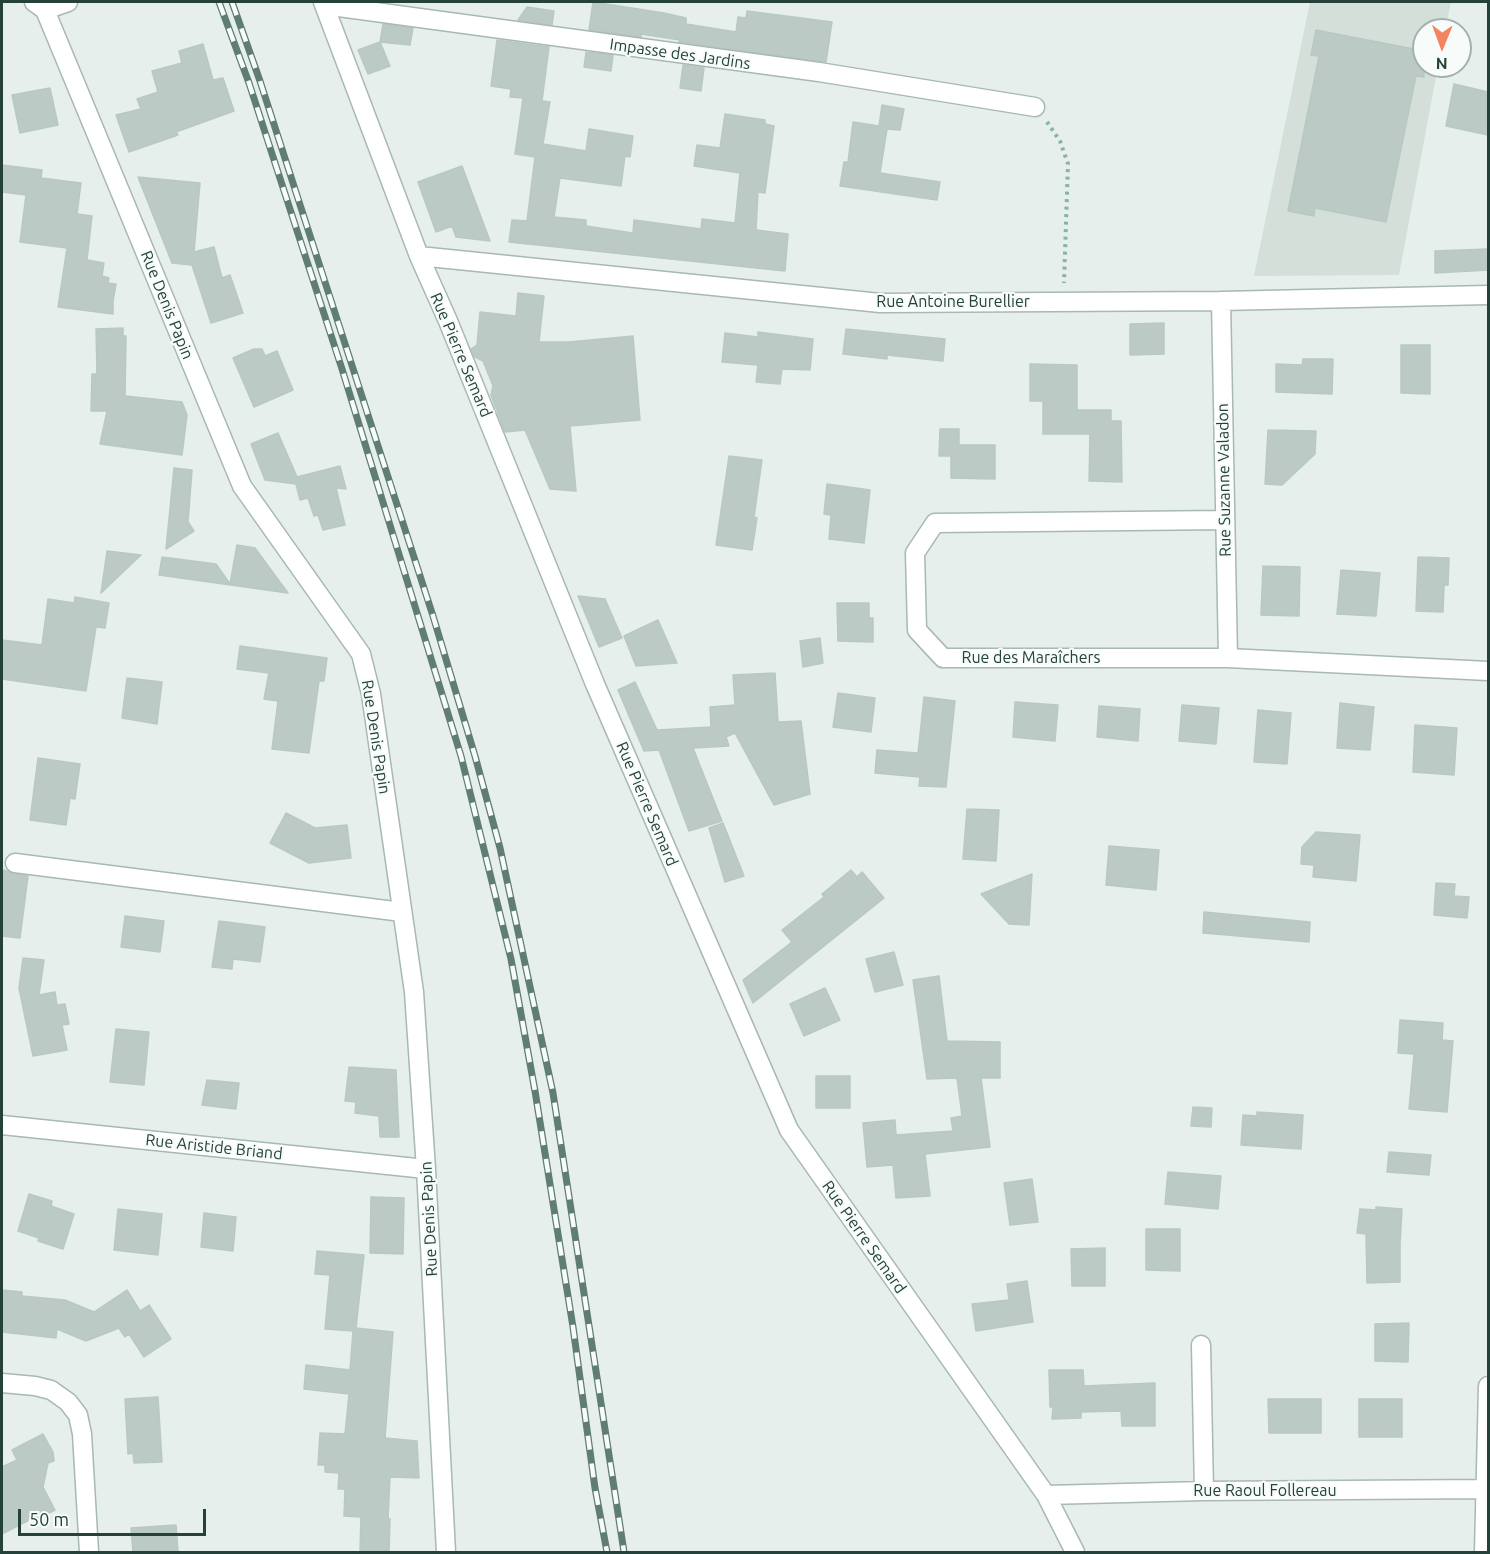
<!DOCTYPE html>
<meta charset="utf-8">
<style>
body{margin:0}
#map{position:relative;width:1490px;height:1554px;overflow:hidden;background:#e6efeb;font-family:Ubuntu,sans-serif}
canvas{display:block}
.frame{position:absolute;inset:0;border:3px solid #24423a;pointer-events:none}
.north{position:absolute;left:1412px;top:18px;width:60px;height:60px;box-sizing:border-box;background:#f7fbf9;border:2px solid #a3b1ad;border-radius:50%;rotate:181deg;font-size:16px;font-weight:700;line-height:24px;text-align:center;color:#24423a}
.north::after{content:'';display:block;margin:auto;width:21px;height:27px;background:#f4845f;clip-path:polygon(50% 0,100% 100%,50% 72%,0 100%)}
.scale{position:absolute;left:18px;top:1509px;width:188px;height:27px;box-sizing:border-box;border:3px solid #24423a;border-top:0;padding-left:8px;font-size:18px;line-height:21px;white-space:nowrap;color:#24423a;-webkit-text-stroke:4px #f7fbf9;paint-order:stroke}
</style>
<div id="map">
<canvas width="1490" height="1554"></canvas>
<div class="frame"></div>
<div class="north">N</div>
<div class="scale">50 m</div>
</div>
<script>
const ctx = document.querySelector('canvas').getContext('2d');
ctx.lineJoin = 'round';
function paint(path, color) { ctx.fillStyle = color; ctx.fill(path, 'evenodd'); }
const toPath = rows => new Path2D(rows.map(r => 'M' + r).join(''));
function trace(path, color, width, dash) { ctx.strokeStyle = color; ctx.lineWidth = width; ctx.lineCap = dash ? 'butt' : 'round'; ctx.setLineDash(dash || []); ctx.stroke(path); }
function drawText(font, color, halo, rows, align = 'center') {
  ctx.font = font + ' Ubuntu,sans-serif'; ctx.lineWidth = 4.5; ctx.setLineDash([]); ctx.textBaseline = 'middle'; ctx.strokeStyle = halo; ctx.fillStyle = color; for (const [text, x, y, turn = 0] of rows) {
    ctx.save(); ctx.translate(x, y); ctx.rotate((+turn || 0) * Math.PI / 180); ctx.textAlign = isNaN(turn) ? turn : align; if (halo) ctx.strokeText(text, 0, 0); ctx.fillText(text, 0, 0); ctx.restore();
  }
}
paint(toPath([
 [1310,2,1451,2,1445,30,1424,30,1424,66,1438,66,1399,275,1254,276]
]), '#d4dfda');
const building = toPath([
 [593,2,664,13,686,18,686,24,736,32,738,17,746,18,747,11,832,22,826,62,679,42,680,40,641,34,641,37,589,30,593,2],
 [527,7,554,11,552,25,518,20,527,7],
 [383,24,413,28,410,45,380,42,383,24],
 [1316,30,1424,51,1424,77,1416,76,1386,222,1315,208,1314,216,1288,211,1319,56,1311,55,1316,30],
 [497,40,549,47,542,101,550,102,543,144,586,151,589,129,633,136,630,157,625,156,621,186,560,178,554,217,586,220,586,226,633,233,634,220,701,229,702,219,735,223,740,173,694,166,697,145,720,148,725,114,765,120,765,124,774,126,765,193,758,192,756,230,788,234,785,271,509,242,512,220,527,221,535,157,515,154,523,98,510,97,511,89,491,86,497,40],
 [380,42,390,66,368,74,358,50,380,42],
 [203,44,213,80,223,78,234,111,176,132,178,135,129,152,116,115,141,109,137,99,158,92,152,71,182,63,179,51,203,44],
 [586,52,613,55,611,71,584,67,586,52],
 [683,65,704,68,701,91,680,88,683,65],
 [1454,84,1488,92,1488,135,1446,126,1454,84],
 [50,88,58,125,20,133,12,95,50,88],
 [882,105,904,109,900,130,887,129,880,173,940,182,937,200,840,186,844,162,848,162,853,122,879,126,882,105],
 [2,165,42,170,41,178,81,183,77,214,92,216,87,260,104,263,102,276,109,278,108,283,116,284,113,301,113,314,58,307,67,248,20,242,26,195,2,192,2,165],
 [462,166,490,241,456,237,452,226,436,232,418,182,462,166],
 [138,177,200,183,194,252,214,247,222,278,230,275,243,313,211,323,192,265,172,263,138,177],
 [1488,249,1488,270,1435,273,1435,251,1488,249],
 [518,293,544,296,539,342,569,342,633,336,640,420,570,426,576,491,550,489,525,430,505,432,491,395,493,386,483,361,475,357,471,349,477,345,480,312,516,316,518,293],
 [1164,323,1164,354,1130,355,1130,324,1164,323],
 [123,328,123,336,126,336,125,396,182,402,187,415,182,455,100,444,107,411,91,411,92,374,97,374,96,329,123,328],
 [846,329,945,339,943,361,887,355,887,359,843,354,846,329],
 [758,332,813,339,810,370,782,369,780,384,756,382,758,365,722,362,725,333,758,337,758,332],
 [1401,345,1430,345,1430,394,1401,393,1401,345],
 [254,349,262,349,265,356,277,351,293,390,254,407,233,358,254,349],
 [1303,359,1333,359,1332,394,1276,392,1276,364,1302,365,1303,359],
 [1030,364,1077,365,1077,410,1111,410,1111,421,1121,421,1122,482,1089,481,1090,434,1043,434,1043,401,1030,401,1030,364],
 [940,429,959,429,959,445,995,445,995,479,951,478,951,456,939,456,940,429],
 [1268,430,1316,431,1315,454,1282,485,1265,484,1268,430],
 [278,433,297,477,340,466,346,489,336,488,345,525,323,530,318,515,314,516,308,498,300,500,296,484,265,480,251,444,278,433],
 [729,456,762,460,754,517,757,518,752,550,716,545,729,456],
 [174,468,192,470,188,522,194,531,166,549,174,468],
 [827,484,870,490,864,543,829,539,831,515,824,514,827,484],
 [237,545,255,548,288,593,159,575,162,557,216,564,230,584,237,545],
 [107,551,141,555,101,593,107,551],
 [1418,557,1449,558,1448,585,1444,585,1443,612,1416,611,1418,557],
 [1263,566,1300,567,1299,616,1261,615,1263,566],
 [1341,570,1380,573,1376,616,1337,614,1341,570],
 [578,596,605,599,622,638,599,647,578,596],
 [75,597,109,603,105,628,96,627,86,691,2,679,2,640,42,645,48,599,74,603,75,597],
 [837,603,869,603,869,618,873,618,873,642,838,641,837,603],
 [658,620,677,663,636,666,624,636,658,620],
 [820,638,823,663,803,667,800,641,820,638],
 [240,646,327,658,324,681,319,681,309,753,272,749,278,701,264,699,269,673,237,669,240,646],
 [775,673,778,722,801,721,810,794,774,805,735,733,726,737,729,746,693,748,722,821,689,831,659,750,644,751,618,690,635,682,657,730,711,727,710,707,735,705,733,675,775,673],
 [127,678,162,682,157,724,122,718,127,678],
 [838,693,875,698,871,732,833,727,838,693],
 [924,697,955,701,946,787,919,786,920,777,875,773,877,750,918,753,924,697],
 [1015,702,1058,705,1055,741,1013,737,1015,702],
 [1340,703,1374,707,1370,750,1337,748,1340,703],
 [1182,705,1219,708,1216,744,1179,741,1182,705],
 [1099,706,1140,709,1138,741,1097,737,1099,706],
 [1258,710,1291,713,1287,764,1254,762,1258,710],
 [1415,725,1457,728,1454,775,1413,772,1415,725],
 [38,758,80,764,75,799,70,798,66,825,30,820,38,758],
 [967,809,999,810,996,861,963,859,967,809],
 [286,813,315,828,347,825,351,858,309,863,270,843,286,813],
 [723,823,744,876,725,882,709,828,723,823],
 [1316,832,1360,835,1356,881,1313,877,1314,865,1301,864,1302,847,1316,832],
 [1109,846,1159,850,1156,890,1106,885,1109,846],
 [4,870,14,874,28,876,20,938,2,936,2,888,4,870],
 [851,870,857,877,862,872,884,898,753,1003,743,980,792,942,782,930,824,897,822,894,851,870],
 [1032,874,1029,925,1009,924,981,894,1032,874],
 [1436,883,1455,884,1454,896,1469,897,1467,918,1434,915,1436,883],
 [1204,912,1310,922,1309,942,1203,933,1204,912],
 [125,916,164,921,160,952,121,947,125,916],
 [219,921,265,927,260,962,233,959,232,969,212,967,219,921],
 [894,952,903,985,875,992,866,959,894,952],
 [23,958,44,960,39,995,55,992,57,1005,65,1004,69,1024,62,1025,67,1050,33,1056,19,988,23,958],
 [939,976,947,1041,1000,1042,1000,1078,981,1078,990,1147,925,1154,930,1196,896,1198,893,1165,867,1167,863,1123,895,1120,896,1135,953,1131,951,1118,962,1116,957,1078,927,1079,913,980,939,976],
 [825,988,840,1020,804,1036,790,1004,825,988],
 [1400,1020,1443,1023,1442,1040,1453,1041,1447,1112,1409,1109,1414,1054,1398,1053,1400,1020],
 [116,1029,149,1032,144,1085,110,1082,116,1029],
 [349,1067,396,1070,399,1137,380,1137,379,1116,355,1113,356,1102,345,1101,349,1067],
 [816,1076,850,1076,850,1108,816,1108,816,1076],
 [207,1080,239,1083,236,1109,202,1105,207,1080],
 [1193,1107,1212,1108,1211,1127,1191,1126,1193,1107],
 [1257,1112,1303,1115,1301,1149,1241,1145,1243,1115,1257,1116,1257,1112],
 [1389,1152,1431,1155,1429,1175,1387,1172,1389,1152],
 [1168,1172,1221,1176,1218,1209,1165,1204,1168,1172],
 [1032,1179,1038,1222,1010,1225,1004,1183,1032,1179],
 [29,1194,52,1201,51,1206,74,1214,63,1249,38,1241,39,1238,18,1231,29,1194],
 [371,1197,404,1198,403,1254,370,1253,371,1197],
 [1376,1207,1402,1209,1400,1244,1400,1282,1367,1283,1366,1234,1357,1233,1360,1209,1376,1210,1376,1207],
 [118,1209,162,1214,158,1255,114,1250,118,1209],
 [204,1213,236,1217,233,1251,201,1247,204,1213],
 [1146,1229,1180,1229,1180,1271,1146,1270,1146,1229],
 [1105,1248,1105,1286,1072,1286,1071,1249,1105,1248],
 [317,1251,364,1255,356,1328,393,1332,385,1438,417,1441,419,1478,390,1477,388,1519,390,1519,389,1552,360,1552,361,1517,344,1516,345,1489,338,1489,339,1473,325,1472,325,1465,318,1465,320,1433,345,1434,349,1394,304,1389,306,1365,350,1370,353,1331,325,1329,330,1275,315,1274,317,1251],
 [1027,1281,1033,1322,976,1331,972,1304,1009,1300,1007,1284,1027,1281],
 [2,1290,22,1292,22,1296,65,1300,94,1312,127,1290,140,1311,149,1305,171,1339,144,1357,129,1334,125,1337,119,1328,86,1341,57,1329,56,1338,2,1332,2,1290],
 [1409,1323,1408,1362,1375,1361,1375,1324,1409,1323],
 [1049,1370,1083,1370,1084,1386,1155,1383,1155,1426,1122,1426,1121,1411,1081,1412,1081,1418,1052,1419,1053,1407,1050,1407,1049,1370],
 [158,1397,162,1462,134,1463,133,1453,128,1454,125,1399,158,1397],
 [1268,1399,1321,1399,1321,1433,1269,1433,1268,1399],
 [1359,1399,1402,1399,1402,1437,1359,1437,1359,1399],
 [43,1434,53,1452,54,1461,48,1463,43,1487,55,1510,39,1518,33,1518,2,1534,2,1467,17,1460,12,1450,43,1434],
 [176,1525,178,1552,133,1552,131,1528,176,1525]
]);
paint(building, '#bbcac4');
trace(building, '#b8c9c2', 1.5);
const minor = toPath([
 [34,2,45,10,242,486,361,654,371,694,414,992,426,1169,446,1552],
 [323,2,419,256,448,321,595,684,789,1130,1046,1495,1075,1552],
 [324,5,819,72,1035,107],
 [45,10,68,2],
 [419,256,880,303,1221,301,1488,295],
 [1221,301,1228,658],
 [1225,520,935,523,915,553,917,630,943,658,1228,658,1488,671],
 [15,863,402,912],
 [2,1125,426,1169],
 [1201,1345,1204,1491],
 [2,1383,35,1386,51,1390,68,1402,78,1415,82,1434,89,1552],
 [1046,1495,1204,1491,1485,1489],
 [1484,1552,1488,1386]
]);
trace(minor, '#a8b8b2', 21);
trace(toPath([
 [1047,122,1060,141,1068,164,1064,283]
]), '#86b3a5', 4, [3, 4.5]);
trace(minor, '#fff', 18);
const rail = toPath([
 [219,2,249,83,342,369,461,756,511,959,535,1091,573,1327,595,1488,607,1552],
 [232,2,260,81,433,616,475,756,500,848,553,1093,624,1552]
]);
trace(rail, '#5f7d75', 7);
trace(rail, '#f7fbf9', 4.5, [14]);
drawText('16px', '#24423a', '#f7fbf9', [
 ["Impasse des Jardins",680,54,8],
 ["Rue Antoine Burellier",953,302],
 ["Rue Denis Papin",167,305,68],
 ["Rue Pierre Semard",461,355,67],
 ["Rue Suzanne Valadon",1224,480,-91],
 ["Rue des Maraîchers",1031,658],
 ["Rue Denis Papin",376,737,81],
 ["Rue Pierre Semard",647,804,67],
 ["Rue Aristide Briand",214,1147,6],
 ["Rue Denis Papin",429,1219,-93],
 ["Rue Pierre Semard",864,1237,55],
 ["Rue Raoul Follereau",1265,1491]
]);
</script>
